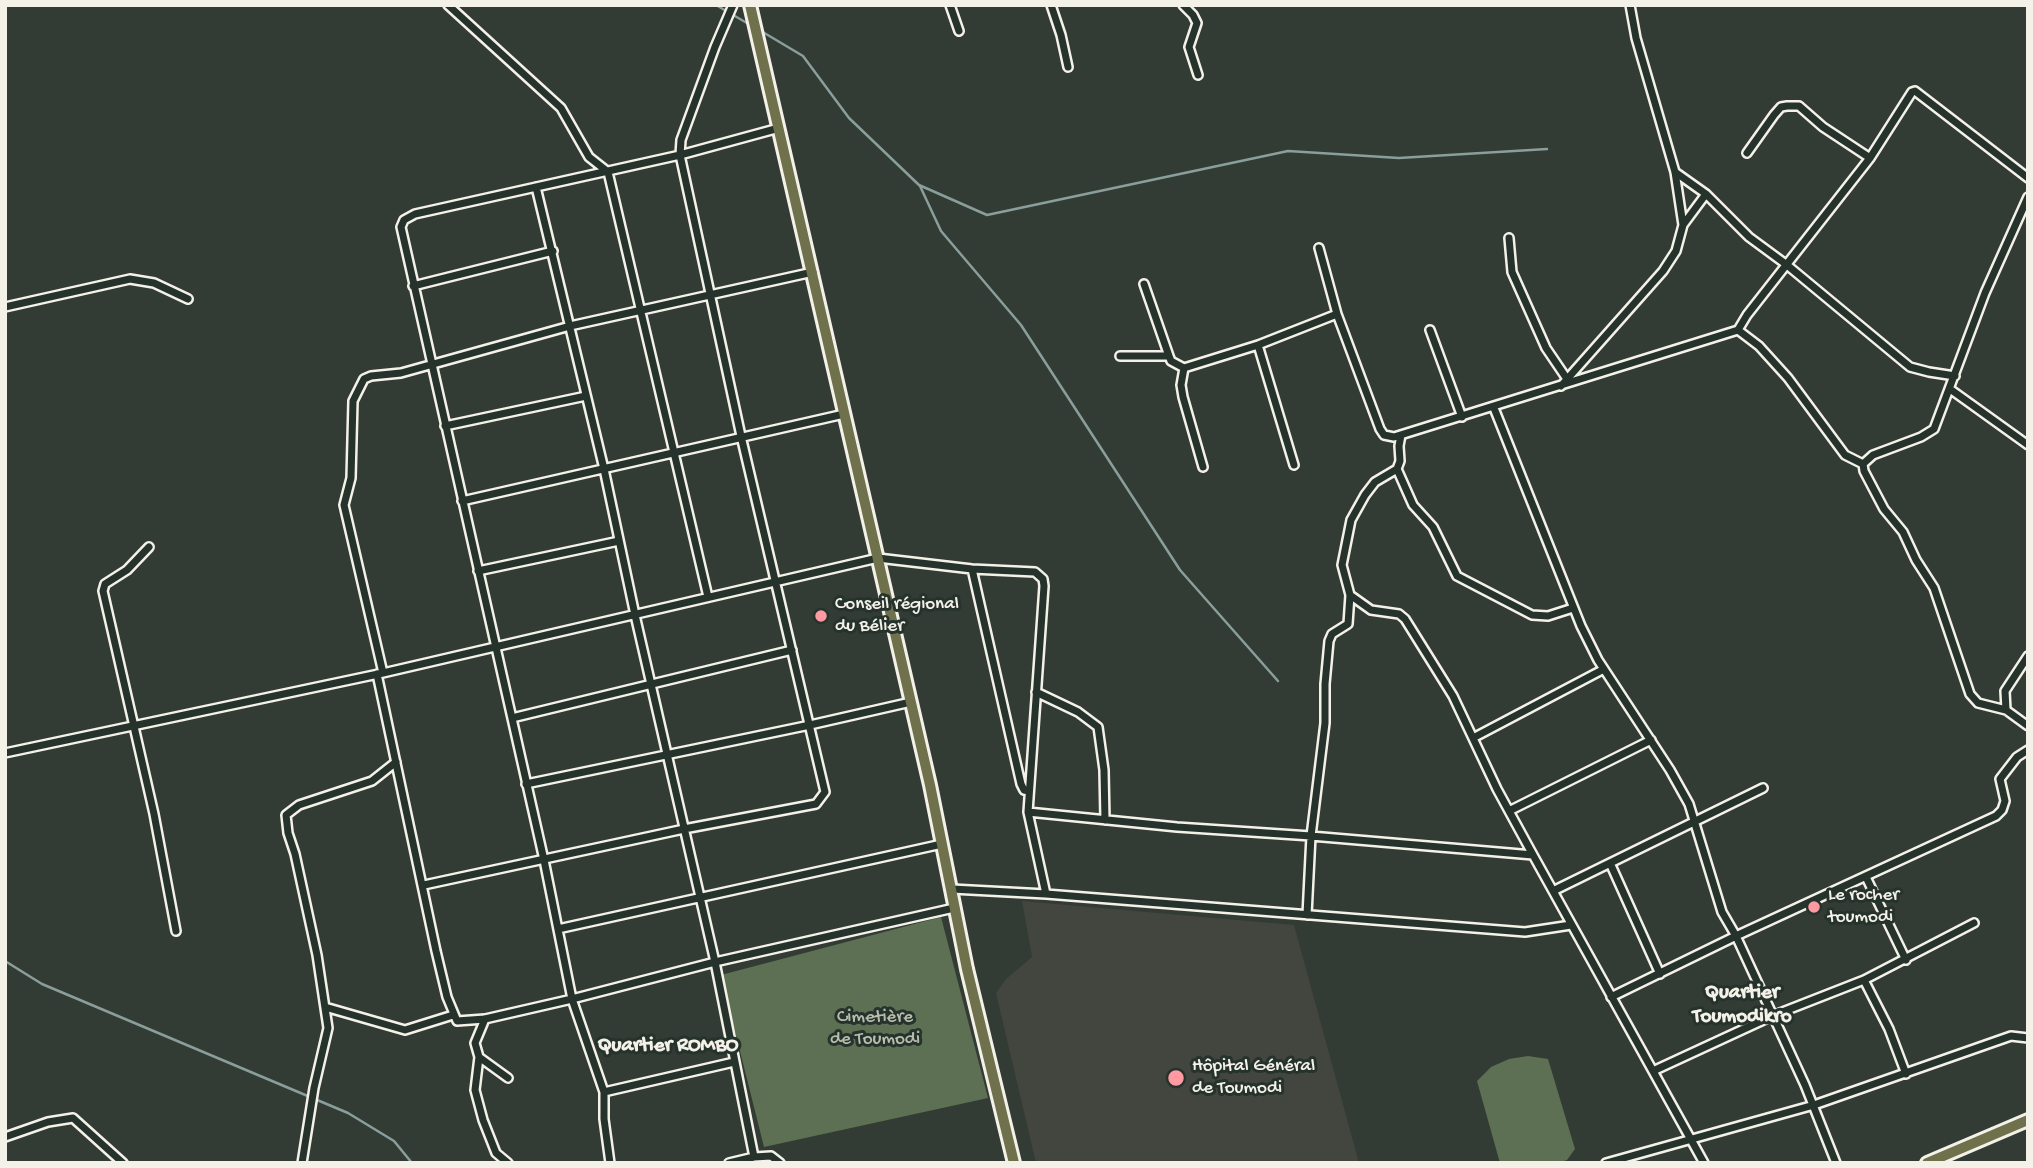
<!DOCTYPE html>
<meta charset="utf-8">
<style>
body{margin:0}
#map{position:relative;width:2033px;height:1168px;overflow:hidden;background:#333b35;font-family:"Gochi Hand",sans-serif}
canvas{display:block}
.frame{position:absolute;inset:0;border:7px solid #f4f1e8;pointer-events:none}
</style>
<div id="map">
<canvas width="2033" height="1168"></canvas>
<div class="frame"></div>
</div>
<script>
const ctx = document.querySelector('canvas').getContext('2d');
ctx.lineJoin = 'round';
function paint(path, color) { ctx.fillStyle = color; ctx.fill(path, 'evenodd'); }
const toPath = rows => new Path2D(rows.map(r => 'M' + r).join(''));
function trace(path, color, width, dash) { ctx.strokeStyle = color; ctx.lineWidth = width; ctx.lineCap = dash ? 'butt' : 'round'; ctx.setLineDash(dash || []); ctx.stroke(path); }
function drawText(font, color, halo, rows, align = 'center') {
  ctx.font = font + ' "Gochi Hand",sans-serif'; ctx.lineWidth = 6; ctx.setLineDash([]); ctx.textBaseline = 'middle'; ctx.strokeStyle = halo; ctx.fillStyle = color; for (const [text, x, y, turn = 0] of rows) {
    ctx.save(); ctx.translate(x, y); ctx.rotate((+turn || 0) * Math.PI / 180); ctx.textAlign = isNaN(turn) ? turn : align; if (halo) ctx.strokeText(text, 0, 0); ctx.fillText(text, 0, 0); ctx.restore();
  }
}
paint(toPath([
 [1022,901,1294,925,1359,1163,1036,1163,996,993,1006,979,1032,957]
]), '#43453f');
paint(toPath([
 [941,917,988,1098,764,1147,721,975],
 [1528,1056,1548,1059,1575,1149,1567,1160,1558,1163,1500,1163,1477,1081,1491,1067,1509,1059]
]), '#5e7053');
trace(toPath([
 [716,5,752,26],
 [761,31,803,56,849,118,919,185,987,215,1288,151,1399,158,1547,149],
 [920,186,941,231,1021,325,1180,570,1278,681],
 [5,961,42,984,348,1113,394,1141,412,1163]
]), '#8a9e9c', 2.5);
const minor = toPath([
 [448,5,561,108,589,157,608,172,708,597],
 [950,5,959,31],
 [1051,5,1061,35,1068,67],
 [1183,5,1193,15,1197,23,1189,47,1198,75],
 [1747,153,1774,115,1781,107,1787,106,1799,106,1823,127,1870,158],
 [1675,172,1706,194,1749,237,1787,265,1910,367,1929,372,1955,376],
 [536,187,604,469,635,615,715,962,754,1157],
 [2028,197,1985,293,1934,429,1921,437,1873,455,1863,464,1864,471,1884,509,1903,532,1916,560,1934,588,1970,694,1978,703,2006,710,2028,726],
 [1683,225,1706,194],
 [1509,238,1512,272,1546,348,1567,379],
 [1319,248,1337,314,1380,429,1384,435,1394,437,1738,330,1747,315,1870,158,1912,92,1915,91,2028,178],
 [1144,284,1169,356,1171,361,1184,368,1258,345,1337,314],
 [413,286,553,251],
 [5,307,130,279,154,283,188,299],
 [1430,330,1462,417],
 [1738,330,1759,346,1788,378,1845,455,1863,464],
 [1258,345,1294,465],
 [1120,356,1169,356],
 [1184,368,1181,385,1183,397,1203,467],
 [1561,386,1663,271,1676,251,1683,225,1675,172,1636,38,1630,5],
 [1950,389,2028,445],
 [1494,408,1581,626,1598,660,1670,770,1689,804,1722,912,1736,936,1805,1085,1836,1163],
 [445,426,586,396],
 [1397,469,1413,505,1433,527,1457,576,1532,615,1548,616,1573,608],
 [462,501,844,414],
 [149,547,127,570,105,584,103,591,154,814,176,931],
 [972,569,1021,784,1024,790,1029,791],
 [478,571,619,541],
 [1350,595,1371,610,1399,614,1405,619,1453,696,1497,789,1533,855,1704,1163],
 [383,673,344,505,351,478,353,401,364,379,371,376,401,373,570,326,813,272],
 [377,674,436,951,447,997,457,1021,485,1019,572,999,715,962,954,908],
 [1036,692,1078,712,1098,727,1104,770,1105,820],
 [2006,710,2005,691,2028,656],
 [512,718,792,650],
 [1473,738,1604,669],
 [5,753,383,673,878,558,972,569,1035,572,1043,579,1044,586,1028,812,1046,894],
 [526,784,810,725,911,702],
 [1509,811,1651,740],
 [1028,812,1177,827,1311,836,1533,855],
 [1610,863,1660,974],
 [1866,877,1906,960],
 [424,885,684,829,816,804,825,792,741,436,680,155,681,140,715,47,733,5],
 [952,889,1046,894,1525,932,1571,925],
 [1553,891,1763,788],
 [1307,915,1311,836,1325,723,1325,684,1329,641,1332,634,1348,624,1350,595,1342,565,1351,520,1365,495,1375,482,1397,469,1400,461,1399,446,1401,435],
 [558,929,942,844],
 [1864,980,1889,1029,1906,1074],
 [1611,997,1736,936,1996,816,2002,810,2005,801,2000,779,2017,757,2028,750],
 [325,1007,405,1030,453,1015],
 [485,1019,475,1043,479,1057,475,1090,483,1120,496,1153,508,1163],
 [479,1057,508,1078],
 [1653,1071,1772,1016,1864,980,1974,923],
 [604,1092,734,1062],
 [5,1137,48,1122,73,1118,123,1163],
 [302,1163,314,1088,328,1028,317,955,295,854,288,833,286,815,299,805,372,781,396,762],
 [610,1163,604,1119,604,1092,572,999,544,860,401,227,404,220,415,214,680,155,779,128],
 [729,1163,754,1157,771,1156,780,1163],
 [1606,1163,1814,1105,2011,1036,2028,1038]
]);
const primary = toPath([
 [750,5,930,785,967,969,1014,1163],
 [1927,1163,2028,1120]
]);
trace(minor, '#f4f1e8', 12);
trace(primary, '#f4f1e8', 16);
trace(minor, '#26332d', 7);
trace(primary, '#6e714b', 10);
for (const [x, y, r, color] of [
 [821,616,7,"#ff9aa2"],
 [1814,907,7,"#ff9aa2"],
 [1176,1078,9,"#ff9aa2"]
]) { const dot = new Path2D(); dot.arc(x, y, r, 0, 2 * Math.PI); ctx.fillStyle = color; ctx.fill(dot); trace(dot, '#26332d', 2.5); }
drawText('19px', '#f4f1e8', '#26332d', [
 ["Conseil régional",835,605],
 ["du Bélier",835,627],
 ["Le rocher",1828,896],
 ["toumodi",1828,918],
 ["Hôpital Général",1192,1067],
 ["de Toumodi",1192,1089]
], 'left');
drawText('19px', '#b8bdac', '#26332d', [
 ["Cimetière",875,1018],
 ["de Toumodi",875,1040]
]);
drawText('bold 21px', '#f4f1e8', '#26332d', [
 ["Quartier",1742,994],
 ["Toumodikro",1742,1018],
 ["Quartier ROMBO",668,1047]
]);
</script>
